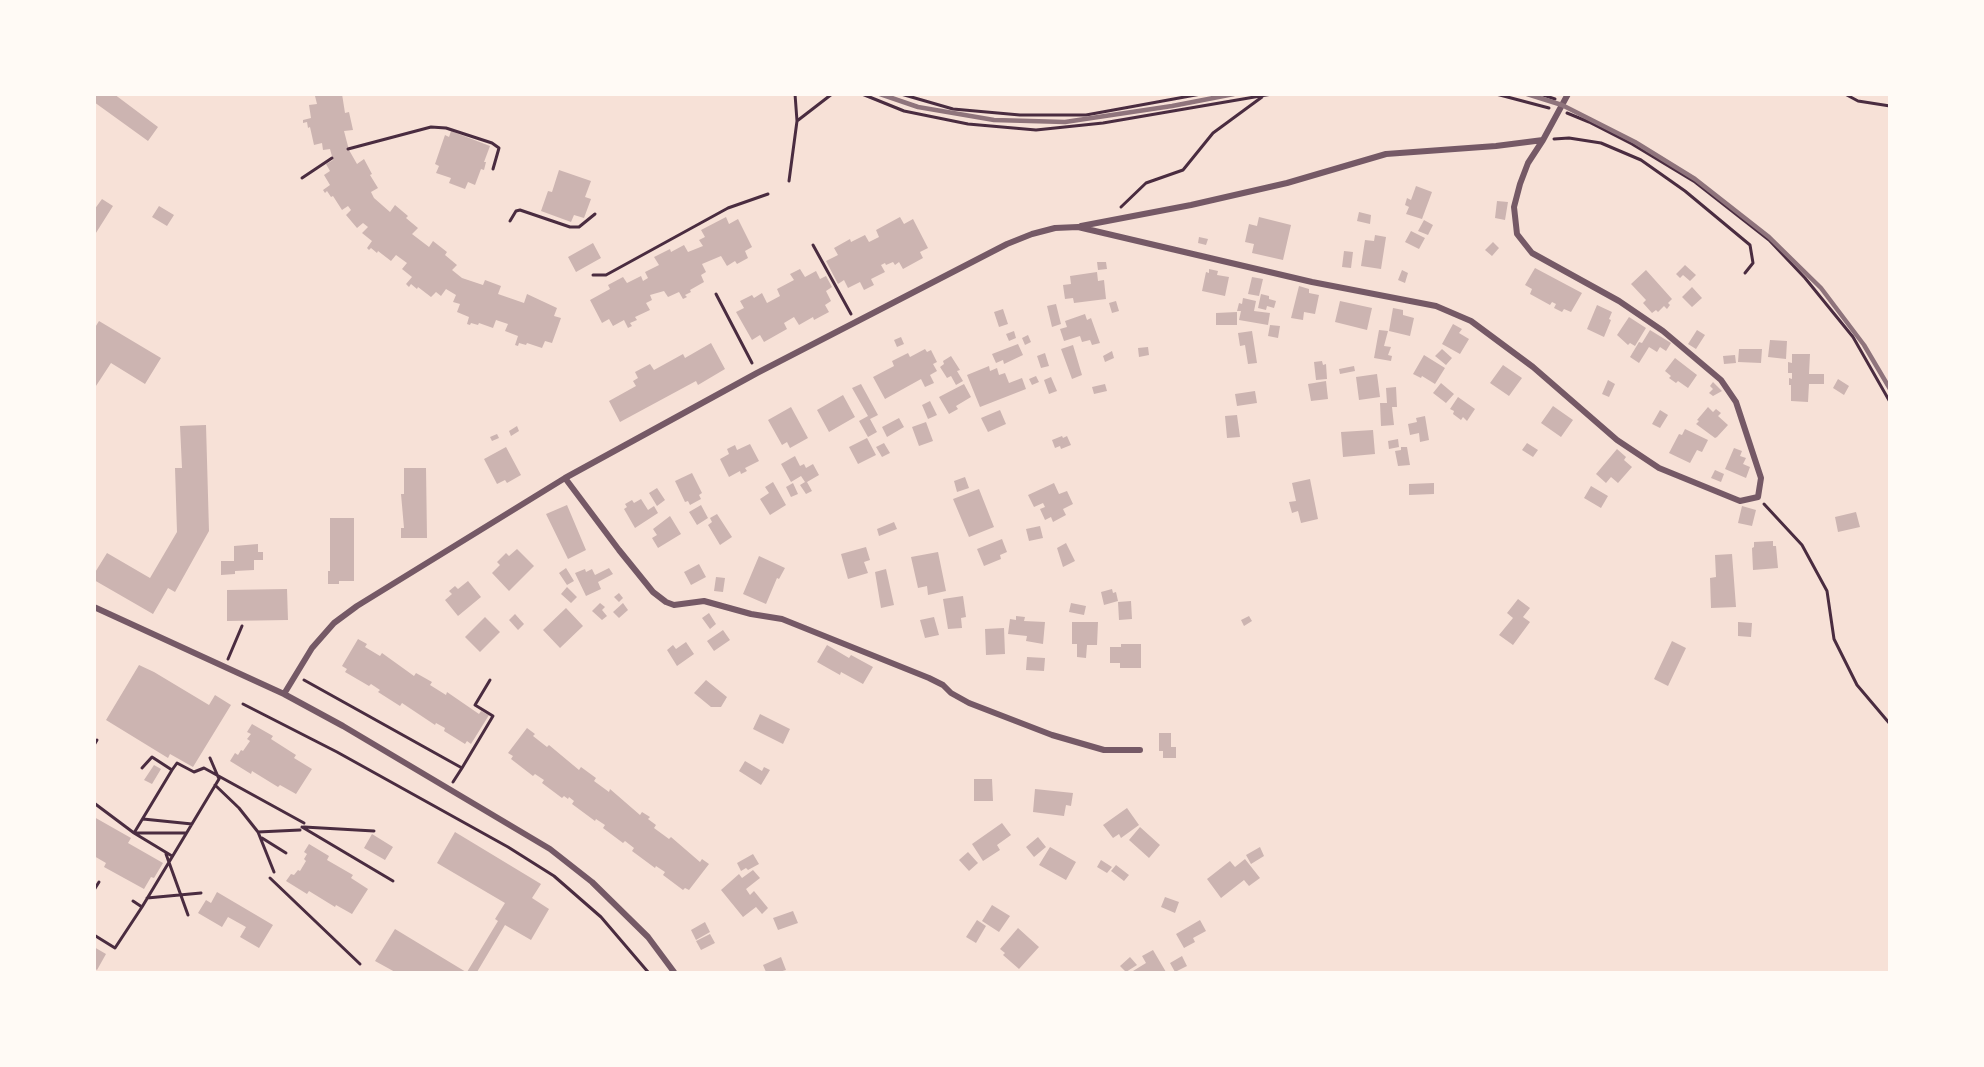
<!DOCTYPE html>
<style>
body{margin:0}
#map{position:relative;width:1984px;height:1067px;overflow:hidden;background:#f7e1d7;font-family:Spectral,serif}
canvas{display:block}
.frame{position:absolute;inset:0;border:96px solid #fffaf5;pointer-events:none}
</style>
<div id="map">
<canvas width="1984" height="1067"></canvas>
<div class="frame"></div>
</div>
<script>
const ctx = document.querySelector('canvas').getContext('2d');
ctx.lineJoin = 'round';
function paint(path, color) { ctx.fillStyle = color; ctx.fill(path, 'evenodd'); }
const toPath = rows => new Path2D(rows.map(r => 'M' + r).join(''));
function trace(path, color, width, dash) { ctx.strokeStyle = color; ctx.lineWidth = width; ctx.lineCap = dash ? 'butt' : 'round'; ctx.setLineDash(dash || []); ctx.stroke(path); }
paint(toPath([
 [94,94,114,94,158,127,148,141,94,102],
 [324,94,342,94,345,113,349,112,353,130,344,131,349,150,357,164,364,159,372,174,370,175,378,188,371,192,374,198,390,212,395,205,408,216,406,218,418,228,412,234,429,247,433,241,447,252,445,255,457,265,452,270,462,278,483,285,485,280,501,286,498,294,524,303,527,294,557,308,554,316,561,318,552,343,545,341,542,348,527,343,526,345,519,343,518,346,515,345,518,336,505,331,508,324,496,320,493,328,479,323,478,325,471,323,470,325,467,324,469,317,457,312,460,304,453,302,456,295,446,289,441,296,436,292,431,297,418,287,417,289,411,284,409,287,406,284,412,277,402,269,407,263,396,255,391,261,378,251,377,253,371,248,369,250,367,248,372,241,362,233,368,227,363,223,357,228,346,215,351,210,348,206,342,210,333,196,331,197,327,191,325,193,323,190,330,185,324,175,330,171,326,164,333,160,330,149,323,150,322,143,314,145,310,127,308,128,307,122,303,123,303,120,311,118,309,105,317,104,315,96],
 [451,131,490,146,484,162,486,162,484,170,481,169,475,185,468,182,465,189,449,183,451,178,436,173,439,166,435,164,445,135,449,137],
 [559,170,591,181,585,197,591,199,584,218,574,215,571,222,541,211,548,191,552,192],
 [1416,186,1432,192,1422,219,1406,214,1409,207,1405,205,1407,198,1411,200],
 [102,199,113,206,94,236,94,210],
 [1497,201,1508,202,1505,220,1495,218],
 [159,206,174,215,167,226,152,217],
 [1359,212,1371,215,1370,224,1357,221],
 [726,217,729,224,738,219,752,247,745,251,748,258,737,264,735,261,727,266,721,256,702,264,706,272,701,275,704,282,690,290,691,292,685,295,687,297,683,299,679,292,668,297,664,291,650,295,652,300,646,303,650,310,635,317,637,320,630,323,632,326,628,328,624,320,613,326,609,319,602,323,590,300,610,289,608,285,623,277,627,283,641,276,643,281,648,278,645,272,659,265,654,257,670,249,671,252,684,245,688,252,703,246,699,240,705,237,701,230],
 [900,217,904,224,913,219,928,248,920,252,923,258,903,269,899,262,895,265,893,262,886,265,885,263,881,265,885,272,871,279,874,285,864,290,860,282,848,288,844,280,838,284,826,261,838,255,834,248,850,239,851,242,865,235,869,242,879,237,876,230],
 [1259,217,1291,225,1283,260,1252,253,1254,244,1245,242,1249,224,1257,226],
 [1424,220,1433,225,1428,235,1418,231],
 [1411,231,1425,238,1419,249,1405,242],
 [1375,235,1386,237,1381,269,1361,266,1365,240,1374,241],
 [1199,237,1208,239,1206,245,1198,243],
 [1493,242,1499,248,1492,256,1485,250],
 [593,243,601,258,576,272,568,257],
 [1344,251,1353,252,1351,268,1342,267],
 [1097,262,1106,262,1107,269,1098,270],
 [1685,265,1696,275,1690,281,1683,275,1680,278,1676,274],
 [1535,268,1582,293,1571,312,1564,309,1562,312,1554,308,1556,304,1552,302,1550,305,1530,294,1532,289,1525,285],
 [800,269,805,277,816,271,820,279,826,276,832,287,826,291,831,301,825,305,829,312,814,320,813,317,799,325,794,317,784,323,787,329,764,342,760,335,752,340,736,312,744,308,740,301,752,295,754,298,762,293,767,303,780,296,777,289,794,280,790,274],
 [1209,269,1218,271,1217,275,1229,277,1225,296,1202,291,1206,272,1209,273],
 [1402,270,1408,273,1405,283,1398,280],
 [1646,270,1672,299,1668,303,1670,305,1667,309,1664,306,1658,312,1656,310,1652,313,1643,303,1646,300,1631,284],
 [1097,272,1098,281,1104,280,1106,299,1074,303,1073,298,1065,299,1063,285,1071,284,1070,276],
 [1252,277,1263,279,1259,296,1248,294],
 [1299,286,1309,289,1309,293,1319,295,1315,314,1304,312,1303,320,1291,318],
 [1692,287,1702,298,1692,307,1682,297],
 [1261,294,1269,296,1269,299,1276,301,1274,308,1267,306,1266,310,1258,308],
 [1243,298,1256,301,1254,311,1270,313,1268,325,1239,320,1241,311,1237,311,1239,303,1242,304],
 [1116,301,1119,311,1112,313,1109,303],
 [1340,301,1372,308,1367,330,1335,322],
 [1056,304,1061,324,1052,327,1047,306],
 [1597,305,1612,312,1609,319,1611,320,1604,337,1587,329],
 [1393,308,1403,310,1403,315,1414,318,1410,336,1389,331],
 [1003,309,1008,324,999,327,994,312],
 [1237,312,1237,325,1216,325,1216,313],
 [1085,314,1087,320,1091,318,1100,343,1092,345,1090,340,1082,342,1080,336,1064,341,1060,329,1067,327,1065,321],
 [1629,317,1646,328,1635,346,1630,343,1628,345,1617,335],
 [99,321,161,358,145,384,111,363,94,389,94,329],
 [1453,324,1462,329,1459,333,1469,339,1460,354,1442,344],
 [1270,325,1280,326,1278,338,1268,336],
 [1379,330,1388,331,1384,346,1391,347,1388,355,1392,356,1391,361,1374,358],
 [1650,330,1671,343,1666,351,1660,347,1657,352,1649,347,1639,363,1630,357,1639,342,1642,343],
 [1697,330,1705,335,1696,349,1688,344],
 [1014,331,1016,338,1009,341,1006,334],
 [1252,331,1257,363,1248,364,1245,345,1240,346,1238,333],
 [1028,335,1031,342,1025,345,1022,338],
 [901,337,904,344,897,347,894,340],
 [1770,340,1787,341,1786,359,1768,357],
 [711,343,725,369,698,385,696,381,620,422,609,401,636,386,633,381,638,378,635,372,650,364,654,370,683,354,685,358],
 [1018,344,1023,355,1004,364,1003,360,996,363,992,354],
 [1073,345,1082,375,1072,379,1061,349],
 [1148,347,1149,355,1139,357,1138,348],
 [925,349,927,352,931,350,937,362,933,364,937,371,930,375,934,383,925,387,921,379,885,399,873,377,894,366,892,361,908,353,910,357],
 [1442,349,1452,358,1446,365,1435,356],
 [1739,349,1762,349,1761,363,1738,362],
 [1112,351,1114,358,1105,362,1103,356],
 [1045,353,1049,366,1041,368,1037,356],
 [1792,354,1810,354,1809,374,1824,374,1824,384,1809,384,1808,402,1791,401,1791,385,1789,385,1789,378,1792,379,1792,373,1788,373,1788,362,1792,363],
 [1424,355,1445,368,1435,384,1422,376,1421,378,1413,374],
 [1735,355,1736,363,1724,364,1723,356],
 [951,356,960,370,957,371,963,381,956,385,951,376,947,378,940,367,944,364,943,361],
 [1675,358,1697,375,1688,388,1678,381,1676,383,1669,378,1671,376,1665,371],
 [1322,361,1323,365,1326,364,1327,379,1316,380,1314,362],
 [1503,365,1522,378,1509,396,1490,383],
 [989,366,990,371,997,368,999,375,1005,373,1009,383,1022,378,1026,389,980,407,967,375],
 [1354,366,1355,371,1340,374,1339,369],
 [1377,374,1380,397,1359,400,1356,377],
 [1036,376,1039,382,1032,385,1029,379],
 [1051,377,1057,391,1049,394,1044,380],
 [1838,379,1849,386,1844,395,1833,388],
 [1608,380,1615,384,1609,397,1602,394],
 [1326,381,1328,399,1311,401,1308,384],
 [1713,382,1722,391,1713,396,1709,393,1713,389,1710,386],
 [1441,383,1454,394,1446,403,1433,393],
 [861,384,878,415,870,419,877,432,868,437,859,421,868,416,852,388],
 [964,384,971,397,956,406,958,409,949,414,939,397],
 [1105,384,1107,391,1094,394,1092,387],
 [1396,387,1397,407,1392,407,1394,425,1381,426,1380,403,1387,403,1386,388],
 [1255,391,1257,403,1237,406,1235,394],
 [843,395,855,417,829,432,817,410],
 [1458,397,1475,409,1467,421,1463,417,1461,420,1453,414,1454,411,1450,409],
 [930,401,937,415,928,419,922,405],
 [1553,406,1573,420,1561,437,1541,423],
 [791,407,808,438,790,448,787,442,782,445,768,420],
 [1708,407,1713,412,1716,409,1721,413,1718,416,1728,425,1717,437,1715,438,1696,424,1699,421,1697,420],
 [1000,410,1006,424,988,432,981,418],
 [1660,410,1668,415,1660,428,1652,424],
 [1237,415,1240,437,1227,438,1225,416],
 [1425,416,1429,440,1420,442,1419,433,1410,435,1408,424,1417,422,1416,418],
 [899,418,904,427,887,437,882,427],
 [926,422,933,441,919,446,912,427],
 [206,425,209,531,175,592,168,588,153,614,94,580,94,574,107,553,150,578,177,532,175,468,182,468,180,426],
 [517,426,519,431,511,436,509,431],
 [1685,429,1708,440,1702,452,1697,450,1690,463,1669,453,1679,434,1682,435],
 [1373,430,1375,454,1343,457,1341,432],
 [497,434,499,438,492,441,490,437],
 [1062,436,1063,438,1067,436,1071,445,1061,449,1060,446,1055,448,1052,440],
 [867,438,876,455,858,464,849,447],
 [1398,439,1399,447,1389,449,1388,441],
 [884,443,890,453,882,457,876,447],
 [1527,443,1538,450,1533,457,1522,450],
 [750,444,759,461,745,468,747,471,741,474,740,471,729,477,720,459,729,454,727,449,735,445,737,450],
 [506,447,521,475,507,483,505,480,497,484,484,459],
 [1401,447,1407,447,1410,465,1398,466,1395,451,1401,450],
 [1734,448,1742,451,1740,456,1746,458,1743,464,1750,467,1746,478,1725,469],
 [1617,449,1626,457,1624,460,1632,467,1618,483,1611,477,1606,483,1596,474],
 [795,456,800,466,804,464,806,468,813,464,819,475,807,482,812,491,806,494,800,485,805,482,801,476,791,482,781,464],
 [404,468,426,468,427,538,401,538,401,528,404,528,401,494,404,494],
 [1715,470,1724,474,1721,482,1711,478],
 [692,473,702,493,699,495,701,499,690,505,688,501,685,502,675,481],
 [965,477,969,488,957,492,954,481],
 [1310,479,1318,519,1301,523,1298,511,1292,513,1289,502,1296,501,1292,483],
 [773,482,786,505,770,515,760,499,769,493,765,487],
 [793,483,798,494,791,497,786,487],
 [1054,483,1059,494,1067,491,1073,504,1063,509,1066,515,1053,522,1051,517,1045,520,1040,509,1045,507,1043,503,1034,507,1028,495],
 [1434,483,1434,494,1409,495,1409,484],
 [1591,486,1608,496,1601,508,1584,498],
 [657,488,665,500,657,506,649,493],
 [979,489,994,527,969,537,953,499],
 [641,499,648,510,654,506,658,513,635,528,624,509,627,507,625,504,632,500,634,503],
 [567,505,586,550,568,559,546,514],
 [701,505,708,518,697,525,689,512],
 [1742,506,1756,510,1752,526,1738,523],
 [1856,512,1860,527,1838,532,1835,517],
 [717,514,732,537,720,545,708,525,712,522,710,518],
 [670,516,681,534,658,548,652,538,657,535,653,529],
 [330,518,354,518,354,581,339,581,339,584,328,584,328,571,330,571],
 [894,522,897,529,879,536,877,529],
 [1040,526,1043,538,1029,541,1026,529],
 [1002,539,1007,552,1000,555,1001,559,984,566,977,549],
 [1773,541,1773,546,1776,546,1778,568,1753,570,1752,548,1754,547,1754,542],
 [1066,543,1075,561,1063,567,1057,548],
 [258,544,258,552,263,552,263,560,254,560,254,570,235,571,235,574,221,575,221,561,234,561,234,546],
 [866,547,870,560,864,562,868,573,848,579,841,554],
 [517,549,534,566,509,591,492,573,500,565,497,562,506,553,509,556],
 [938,552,946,591,928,595,927,586,918,588,911,557],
 [1732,554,1736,607,1711,608,1710,578,1716,577,1715,555],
 [759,556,785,568,779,579,777,578,766,604,743,594],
 [699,564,706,577,691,585,684,572],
 [566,568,574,581,567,585,559,573],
 [609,568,613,574,598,582,601,589,586,596,575,573,585,569,586,572,592,569,595,575],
 [886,569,894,605,881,608,875,572],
 [716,577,725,578,723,592,714,591],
 [468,581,481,597,458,616,445,600,452,594,449,591,455,586,458,589],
 [567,587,577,597,571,603,561,594],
 [287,589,288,620,227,621,227,590],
 [1112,589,1113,593,1116,592,1118,601,1104,605,1101,592],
 [619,593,623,598,619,602,614,597],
 [963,596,966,617,961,618,962,628,948,629,943,599],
 [1518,599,1530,608,1523,617,1530,622,1513,645,1499,635,1513,618,1507,613],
 [1131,601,1132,619,1119,620,1118,602],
 [600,603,605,607,602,610,607,616,602,620,592,611],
 [623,603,628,610,619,618,613,612],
 [1071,603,1086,606,1084,615,1069,612],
 [566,608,583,626,560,648,543,630],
 [709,613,716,624,710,629,702,618],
 [515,614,524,624,518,630,509,620],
 [1016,616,1025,617,1024,621,1045,622,1043,644,1026,641,1027,636,1008,634,1010,619,1016,620],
 [1249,616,1252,621,1244,626,1241,620],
 [485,617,500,632,480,652,465,637],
 [934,617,939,635,925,638,920,620],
 [1072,622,1098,622,1097,645,1087,645,1086,658,1077,657,1077,644,1072,644],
 [1738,622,1752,623,1751,637,1738,636],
 [1004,628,1005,654,986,655,985,629],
 [723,630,730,640,714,651,707,641],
 [358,639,367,644,365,647,380,656,382,653,414,676,416,673,432,682,430,685,446,695,447,692,479,714,481,711,489,715,471,744,467,741,465,744,444,731,445,728,436,723,435,725,402,703,400,706,378,692,380,690,371,684,369,686,345,672,347,669,342,666],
 [1672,641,1686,648,1668,686,1654,679],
 [686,642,694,654,677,666,667,650,673,645,676,649],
 [1121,644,1141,644,1141,668,1120,668,1120,663,1110,663,1110,647,1121,647],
 [827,645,849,658,851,655,873,667,863,684,841,672,840,675,817,662],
 [1027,657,1045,658,1044,671,1026,670],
 [139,665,154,672,209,705,215,695,231,705,193,767,170,754,168,758,106,720],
 [706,680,727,697,721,707,711,707,694,693],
 [760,714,790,729,783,744,753,729],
 [252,724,273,736,271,739,296,755,294,758,312,769,296,794,280,785,278,787,252,771,251,774,230,761,235,753,238,755,241,750,243,751,250,741,247,739,251,734,247,732],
 [527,728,535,734,533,736,547,747,549,745,579,770,581,767,596,778,594,781,609,792,610,789,640,815,642,812,650,817,648,819,656,825,654,828,669,839,671,837,700,862,702,859,709,864,689,890,685,888,683,890,663,875,665,872,656,866,655,868,632,851,634,848,625,841,623,843,603,828,605,825,596,819,595,821,572,804,574,801,569,797,568,799,564,796,562,798,542,783,544,780,535,774,533,776,511,759,513,756,508,753],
 [1159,733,1171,733,1171,747,1176,747,1176,758,1163,758,1163,751,1159,751],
 [745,761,762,771,764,767,770,770,761,785,739,771],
 [154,765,161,769,152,784,144,780],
 [974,779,992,779,993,801,974,801],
 [1035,789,1073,793,1071,806,1066,805,1064,816,1033,812],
 [1127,808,1139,825,1121,838,1119,834,1113,838,1103,825],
 [94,817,131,838,128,843,163,863,154,878,151,877,144,889,104,867,106,863,94,856],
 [1002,823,1011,835,997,845,1000,850,983,861,972,844],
 [1140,827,1160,845,1149,858,1129,840],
 [455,832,541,884,532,898,549,909,531,940,505,925,477,972,467,972,498,921,495,919,505,903,437,863],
 [372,834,393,847,385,860,364,848],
 [1038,837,1046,847,1034,857,1026,847],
 [309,844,329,856,327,860,353,875,351,878,368,889,352,914,336,905,335,907,309,891,307,894,286,881,291,874,294,875,298,870,300,871,306,861,304,859,307,854,304,852],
 [1050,847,1076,862,1066,880,1039,865],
 [1260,847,1264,856,1251,864,1246,855],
 [968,852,978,863,969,871,959,860],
 [753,854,759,864,748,870,746,868,741,871,737,863],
 [1245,859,1260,878,1249,886,1244,880,1221,898,1207,879,1230,861,1235,867],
 [1101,860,1112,867,1107,873,1097,867],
 [1116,865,1129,875,1124,881,1111,871],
 [753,870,760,878,746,889,750,895,754,891,768,908,762,914,756,907,743,917,721,890,739,874,742,878],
 [217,892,273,925,259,948,240,937,246,927,228,917,222,927,198,913,206,900,211,903],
 [1165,897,1179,902,1175,913,1161,907],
 [992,905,1010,916,999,932,982,921],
 [793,911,798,923,778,930,773,918],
 [977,920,986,926,976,943,966,937],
 [1200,920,1206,931,1193,938,1195,942,1184,948,1176,934],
 [705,922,710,932,696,940,691,930],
 [1018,928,1039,947,1019,969,1003,955,1005,953,1000,949],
 [395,929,466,972,395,972,375,961],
 [710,934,715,943,701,950,696,941],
 [94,947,106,954,97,970,94,968],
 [1153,950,1166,972,1134,972,1133,971,1146,963,1142,956],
 [1182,956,1187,966,1175,972,1170,963],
 [781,957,786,970,779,972,766,972,763,965],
 [1130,957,1137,965,1126,972,1120,966]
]), '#ccb4b1');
trace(toPath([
 [862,94,904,111,968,124,1036,130,1103,123,1272,94],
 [901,94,953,109,1020,115,1086,115,1201,94],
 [1496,94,1549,108],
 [1540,94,1555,99],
 [1845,94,1858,101,1890,106],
 [1567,113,1589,122,1632,144,1695,182,1769,240,1805,278,1853,337,1890,402],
 [797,121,832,94],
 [1554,139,1569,138,1601,143,1641,160,1685,191,1750,245,1753,263,1745,273],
 [348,149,431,127,446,128,492,143,499,148,493,169],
 [302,178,332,158],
 [789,181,797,121,795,94],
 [1121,207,1146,183,1183,170,1213,133,1262,97],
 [510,221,516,211,520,210,570,227,579,227,595,214],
 [813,245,851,314],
 [593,275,606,275,728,208,768,194],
 [716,294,752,363],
 [1764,504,1802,545,1827,591,1834,639,1857,685,1890,724],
 [228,659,242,626],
 [304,680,462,768,453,782],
 [243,704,337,752,508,847,554,876,601,917,648,972],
 [94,745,97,740],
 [462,768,493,716,475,705,490,680],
 [172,770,177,763,194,772,204,768,304,823],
 [215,785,239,808,258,832,274,872],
 [94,803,134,833,172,856],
 [143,819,192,824],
 [302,827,393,881],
 [304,827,374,831],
 [258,832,300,830],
 [134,833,172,770,152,757,142,768],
 [136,833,186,833],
 [262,838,286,853],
 [166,854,188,915],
 [270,878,360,964],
 [94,890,99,882],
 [147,898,201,893],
 [133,901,142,907,219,779,210,758],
 [94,935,115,948,142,907]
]), '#4a2c40', 3);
trace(toPath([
 [1081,226,1191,205,1287,183,1386,154,1496,146,1543,140,1568,94],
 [565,478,619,550,653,592,666,602,674,605,704,601,751,614,782,619,929,678,943,685,951,693,969,703,1052,735,1104,750,1140,750],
 [94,607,284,694,343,726,550,849,592,882,648,937,674,972],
 [284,694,312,648,334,623,357,606,565,478,757,373,1007,244,1032,234,1055,228,1078,227,1312,282,1436,306,1471,321,1533,367,1617,440,1659,468,1740,501,1758,497,1761,478,1736,402,1721,380,1663,331,1619,301,1532,253,1517,234,1514,207,1520,184,1528,163,1543,140]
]), '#755966', 6);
trace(toPath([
 [880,94,918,107,994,120,1065,122,1172,106,1234,94],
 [1527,94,1562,105,1635,142,1695,179,1769,237,1821,288,1864,345,1890,389]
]), '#8f747c', 4.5);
</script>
